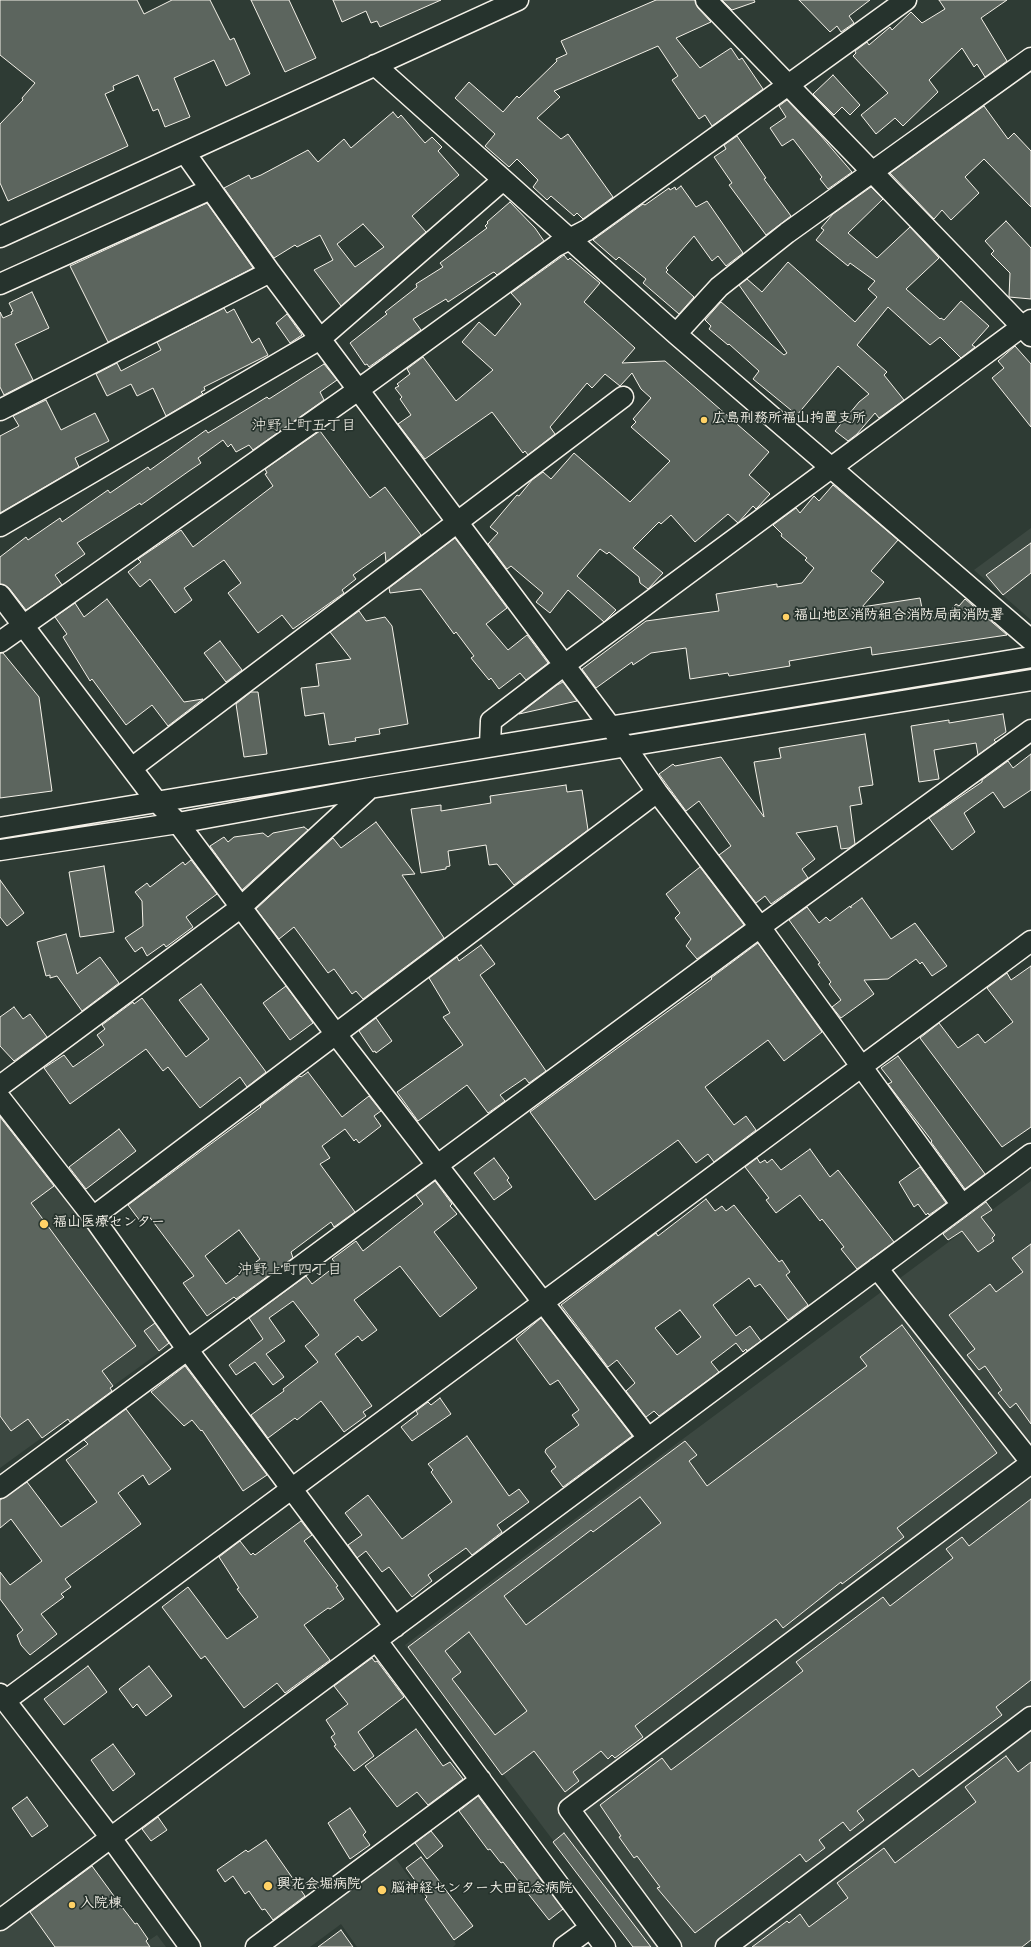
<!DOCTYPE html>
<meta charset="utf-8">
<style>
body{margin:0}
canvas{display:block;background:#2e3b34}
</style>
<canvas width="1031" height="1947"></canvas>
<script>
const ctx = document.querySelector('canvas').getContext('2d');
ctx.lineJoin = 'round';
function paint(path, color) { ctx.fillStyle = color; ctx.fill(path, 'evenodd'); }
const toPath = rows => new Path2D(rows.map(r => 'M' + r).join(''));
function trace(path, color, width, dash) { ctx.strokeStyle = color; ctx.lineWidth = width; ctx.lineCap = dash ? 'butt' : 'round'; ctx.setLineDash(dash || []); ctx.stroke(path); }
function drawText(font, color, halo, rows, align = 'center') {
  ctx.font = font + ' "Indie Flower","Klee One",sans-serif'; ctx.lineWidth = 3.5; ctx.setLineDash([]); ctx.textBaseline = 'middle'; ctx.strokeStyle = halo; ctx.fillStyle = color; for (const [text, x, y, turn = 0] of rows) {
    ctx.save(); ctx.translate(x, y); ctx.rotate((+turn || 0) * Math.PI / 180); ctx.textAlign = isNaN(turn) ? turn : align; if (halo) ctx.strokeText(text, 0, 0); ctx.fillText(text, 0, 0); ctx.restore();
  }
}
paint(toPath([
 [1031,528,1031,620,974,570],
 [0,1106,175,1341,0,1468],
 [1031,1181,1031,1947,634,1947,405,1645],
 [394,1856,456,1944,453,1947,357,1947,341,1924,310,1947,265,1947],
 [90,1862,118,1901,86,1925,102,1947,0,1947,0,1928],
 [157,1935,166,1947,139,1947]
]), '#3c4841');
const building = toPath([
 [0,0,137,0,144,14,172,0,210,0,230,40,234,38,250,74,226,86,214,60,174,78,190,117,165,127,158,109,153,111,138,75,113,86,114,90,105,94,128,146,8,201,0,183,0,124,23,100,22,98,35,83,0,55,0,0],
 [251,0,289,0,316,58,285,72,251,0],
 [333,0,441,0,380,27,377,21,371,23,366,11,342,22,333,0],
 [656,0,695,0,698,8,711,22,676,38,700,68,731,48,739,60,742,58,763,89,712,126,705,115,699,119,672,80,678,76,658,46,554,91,560,97,537,118,561,139,568,134,613,197,583,219,577,213,574,216,551,196,547,200,533,187,538,180,517,159,509,167,485,146,495,134,455,98,469,82,503,112,517,96,519,98,557,61,556,59,567,54,561,41,656,0],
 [722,0,754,0,755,2,732,10,722,0],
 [799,0,870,0,849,16,854,23,841,32,837,26,830,32,799,0],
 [939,0,1007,0,981,18,1007,61,985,77,977,64,974,67,962,48,929,80,938,92,903,126,895,118,876,134,861,115,888,93,853,56,856,53,855,51,867,42,869,45,890,27,892,30,911,12,922,23,945,9,939,0],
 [833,75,860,105,850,115,842,107,834,115,813,94,833,75],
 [787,100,821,136,852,172,828,189,820,179,822,177,793,139,782,146,770,128,786,117,779,106,787,100],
 [984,106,1008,139,1014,133,1031,151,1031,207,984,159,965,177,979,193,951,220,942,210,934,219,890,173,984,106],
 [393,112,398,118,401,115,425,143,432,137,442,147,438,151,459,175,412,216,426,232,341,306,314,270,333,260,320,235,297,247,295,245,274,258,224,188,249,175,251,179,261,175,308,150,318,162,344,139,351,148,393,112],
 [363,224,384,247,355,267,337,244,363,224],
 [737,136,766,178,764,179,791,216,766,235,729,185,732,183,714,157,726,149,724,145,737,136],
 [681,186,696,207,707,201,743,253,726,266,718,256,712,261,694,236,666,268,668,270,666,272,694,297,679,314,643,283,646,279,619,257,616,260,593,240,643,204,645,205,669,188,670,190,675,187,676,190,681,186],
 [871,187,883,199,848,233,877,258,910,227,939,258,906,289,940,319,941,318,944,320,961,301,989,326,972,345,975,347,961,358,940,337,930,345,888,307,857,345,887,372,884,375,904,400,879,418,875,413,857,434,848,441,835,431,859,402,869,394,838,366,797,415,753,379,759,371,729,344,728,345,709,329,711,326,705,320,721,302,784,355,787,353,739,285,747,279,762,292,788,262,855,322,877,297,868,289,875,281,850,263,848,266,816,240,824,230,821,228,833,214,871,187],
 [510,202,535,228,544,241,497,275,494,272,492,273,448,302,446,299,413,319,421,330,369,367,367,364,365,365,350,343,387,314,385,312,417,287,416,284,443,267,440,263,487,228,485,226,488,223,487,222,510,202],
 [207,203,253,268,108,342,70,266,207,203],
 [1006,221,1031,248,1031,299,1009,297,1010,273,991,254,994,251,985,241,1006,221],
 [564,255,568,260,570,258,600,283,584,302,635,348,622,363,665,361,769,452,749,475,770,494,758,507,756,509,753,506,738,523,728,514,695,542,671,515,661,524,659,522,633,548,663,573,648,589,640,583,639,577,609,552,607,554,600,549,577,576,616,610,604,622,568,590,550,613,536,602,543,593,511,566,507,569,488,544,498,533,490,527,517,495,519,496,532,480,543,472,551,479,574,453,630,502,670,461,631,427,636,422,633,419,651,398,641,389,632,373,620,386,605,374,592,388,587,383,550,427,555,434,528,455,525,451,523,453,492,412,425,459,398,424,411,415,400,399,402,397,395,388,399,386,397,384,410,374,407,369,423,357,456,401,493,370,462,342,479,322,495,336,521,304,511,293,564,255],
 [32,292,49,328,15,344,33,380,4,395,0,387,0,312,3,318,12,314,11,312,13,311,9,303,32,292],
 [224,308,227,313,234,309,252,343,259,338,268,355,204,387,205,390,201,392,203,394,166,416,153,388,137,396,131,384,107,396,96,374,117,363,121,371,161,350,157,342,224,308],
 [287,314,302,335,290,343,276,323,287,314],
 [1015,346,1031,364,1031,427,992,378,1004,368,998,361,1015,346],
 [324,364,337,380,320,392,324,400,253,450,249,445,236,452,231,444,228,447,223,440,198,458,201,463,189,471,141,505,140,503,77,543,85,554,55,575,62,585,26,610,9,588,0,584,0,557,26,537,28,540,60,518,62,522,108,490,110,493,148,467,150,470,206,430,208,433,267,397,269,399,324,364],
 [46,400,61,430,95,413,109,441,75,458,79,467,0,513,0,436,19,426,13,416,46,400],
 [320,431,370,498,385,487,421,535,386,562,385,552,353,575,356,579,342,590,344,593,293,629,282,615,258,633,228,593,241,583,224,560,184,588,192,600,175,613,150,579,140,587,128,572,141,562,138,559,181,530,193,547,273,486,265,474,267,473,265,469,320,431],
 [833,485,898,540,871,571,884,582,862,607,920,598,924,619,947,615,956,604,959,606,965,599,1007,635,872,655,871,647,789,661,790,666,729,676,728,673,690,679,686,648,651,653,633,665,632,662,596,688,582,669,646,621,719,611,716,594,777,584,777,587,802,583,814,568,805,560,807,558,781,536,782,534,773,525,796,508,800,513,814,496,819,501,833,485],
 [455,538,507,608,486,624,508,650,527,635,548,663,526,680,520,673,499,689,491,678,489,680,471,658,474,656,456,632,454,634,421,589,390,593,389,588,455,538],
 [1031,543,1031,573,1003,595,986,575,1031,543],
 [107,599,184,702,203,699,168,726,152,705,126,725,92,679,90,681,63,637,67,634,55,617,75,603,84,617,107,599],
 [359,611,366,621,385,617,392,626,408,724,379,729,380,734,355,738,356,741,329,745,324,713,305,716,301,688,319,686,316,664,351,659,330,632,359,611],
 [220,641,242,670,226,682,204,653,220,641],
 [0,653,3,653,39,697,52,791,0,798,0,653],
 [563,682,577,701,519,714,557,685,563,682],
 [251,692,258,692,267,754,244,757,236,704,251,692],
 [1003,714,1006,732,994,740,996,742,978,755,976,743,934,750,939,779,919,782,911,726,949,720,949,723,1003,714],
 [865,734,873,785,859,787,862,804,850,806,855,844,849,848,841,849,837,826,796,833,815,859,802,869,808,878,771,904,765,896,756,903,719,855,731,846,699,801,686,811,659,774,673,764,675,766,721,757,764,817,754,762,781,758,779,748,865,734],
 [1031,754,1031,790,1004,808,993,792,964,813,975,832,952,850,929,818,982,782,982,780,1008,761,1013,768,1031,754],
 [566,785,567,792,582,790,588,830,514,885,497,864,489,865,486,845,448,851,450,866,446,867,446,869,421,873,411,809,441,805,441,811,491,803,490,796,566,785],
 [376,822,415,874,402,875,444,938,363,999,356,991,352,994,334,969,328,973,294,927,279,939,256,909,333,838,341,848,376,822],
 [304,827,308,830,242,890,210,846,224,837,228,842,234,837,263,833,268,837,273,833,304,827],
 [191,860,217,894,186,917,193,927,166,947,164,944,147,956,142,947,135,952,125,938,143,926,142,901,135,892,147,883,150,887,183,862,185,865,191,860],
 [104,866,114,932,80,937,69,872,104,866],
 [700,867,744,925,697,959,686,946,691,939,675,918,680,913,666,894,700,867],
 [0,880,24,913,7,926,0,917,0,880],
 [862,898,891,939,915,923,947,966,932,976,922,962,920,964,916,959,888,979,864,980,874,994,841,1018,832,1007,841,1000,829,984,831,982,818,964,820,963,789,920,807,907,819,923,826,917,830,921,850,906,851,908,851,906,862,898],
 [66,934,77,974,100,957,119,983,82,1011,57,976,50,978,50,975,46,976,37,942,66,934],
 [758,943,822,1032,784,1061,768,1040,705,1087,734,1125,746,1116,756,1130,714,1162,708,1154,696,1163,678,1140,595,1200,530,1112,712,979,711,978,758,943],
 [481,945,495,964,480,975,546,1071,529,1083,525,1078,500,1095,505,1101,488,1113,467,1085,418,1121,397,1092,463,1045,443,1017,450,1013,429,978,457,957,459,961,481,945],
 [1031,966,1031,1127,1002,1147,920,1038,939,1023,958,1048,978,1034,985,1043,1013,1022,987,988,1007,973,1011,980,1031,966],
 [201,984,266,1072,247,1087,240,1077,200,1108,168,1067,163,1071,146,1049,70,1104,44,1068,64,1055,73,1067,104,1045,97,1035,105,1029,102,1025,133,1002,134,1004,142,998,186,1057,209,1039,179,1000,201,984],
 [286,986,313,1023,290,1040,263,1003,286,986],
 [14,1007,23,1019,30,1014,47,1037,14,1061,0,1046,0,1017,14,1007],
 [376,1018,392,1041,376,1053,375,1051,373,1052,359,1031,376,1018],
 [898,1056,985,1174,965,1189,931,1142,932,1141,888,1084,892,1082,881,1068,898,1056],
 [308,1072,342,1117,369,1096,381,1111,374,1116,381,1126,359,1143,356,1139,354,1141,345,1129,322,1146,330,1158,320,1164,355,1212,334,1227,331,1222,291,1252,293,1258,236,1299,234,1297,207,1316,183,1283,194,1276,148,1215,140,1221,128,1205,261,1107,260,1106,300,1076,301,1077,308,1072],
 [239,1230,260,1259,226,1284,205,1256,239,1230],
 [0,1117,54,1186,31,1203,136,1346,102,1371,113,1386,110,1388,112,1391,70,1422,68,1419,42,1438,28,1419,11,1431,0,1416,0,1117],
 [119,1129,136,1151,86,1189,69,1167,119,1129],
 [810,1149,830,1177,838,1170,894,1242,857,1269,841,1249,844,1247,822,1219,820,1221,800,1195,776,1213,766,1200,769,1198,745,1167,757,1158,760,1163,765,1160,767,1163,772,1159,781,1170,810,1149],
 [494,1158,509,1178,507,1180,512,1187,494,1200,474,1173,494,1158],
 [920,1167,946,1203,929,1215,928,1213,926,1215,918,1204,914,1207,899,1182,920,1167],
 [435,1181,452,1204,450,1206,457,1214,434,1232,477,1288,440,1317,400,1266,354,1300,377,1330,362,1341,358,1336,335,1354,372,1406,363,1412,366,1416,344,1432,321,1401,297,1420,295,1418,268,1438,251,1415,284,1391,283,1389,318,1362,305,1346,319,1335,293,1301,269,1318,285,1341,266,1354,284,1377,273,1385,255,1362,236,1375,229,1365,263,1339,249,1318,306,1276,312,1284,337,1265,332,1259,356,1241,363,1251,423,1204,416,1195,435,1181],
 [706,1199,715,1211,722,1206,726,1211,734,1205,779,1262,782,1260,790,1272,786,1275,808,1305,788,1320,760,1284,755,1287,749,1278,713,1305,736,1336,750,1326,761,1341,747,1351,746,1349,743,1352,736,1343,711,1362,719,1372,659,1416,654,1411,646,1417,626,1391,635,1383,617,1360,608,1367,561,1305,656,1233,658,1236,706,1199],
 [680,1310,701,1337,677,1355,655,1328,680,1310],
 [986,1202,992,1210,981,1217,995,1235,992,1238,994,1241,978,1252,962,1231,948,1240,943,1234,986,1202],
 [1031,1244,1031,1424,1016,1403,1010,1408,998,1393,1002,1390,985,1366,979,1370,967,1355,975,1349,949,1315,990,1284,996,1292,1023,1272,1012,1258,1031,1244],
 [541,1318,632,1436,563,1487,551,1471,556,1467,545,1452,546,1449,579,1425,572,1415,579,1410,558,1380,550,1385,516,1339,541,1318],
 [155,1323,169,1343,159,1351,144,1331,155,1323],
 [902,1325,997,1453,897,1528,904,1537,842,1584,841,1582,783,1628,776,1619,635,1726,643,1737,615,1758,612,1755,608,1759,601,1751,573,1772,579,1781,565,1792,534,1751,502,1775,408,1647,685,1441,697,1455,689,1461,707,1486,867,1366,860,1357,902,1325],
 [640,1497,661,1523,526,1625,504,1596,591,1530,593,1532,640,1497],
 [469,1632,527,1711,495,1735,452,1679,461,1672,445,1651,469,1632],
 [185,1366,267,1475,243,1491,202,1430,201,1431,192,1420,184,1426,151,1392,185,1366],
 [440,1398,451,1414,412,1441,401,1427,418,1414,416,1411,428,1402,431,1405,440,1398],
 [126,1409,171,1469,149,1485,143,1475,118,1493,141,1524,65,1579,71,1587,61,1594,64,1597,41,1614,57,1634,30,1655,21,1645,17,1635,23,1630,0,1599,0,1572,10,1585,42,1561,11,1519,0,1528,0,1500,27,1482,61,1527,97,1502,66,1460,88,1444,84,1440,126,1409],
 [467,1436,509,1496,519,1489,529,1502,497,1525,502,1532,472,1555,466,1548,428,1575,432,1581,412,1597,389,1567,382,1572,366,1551,357,1558,348,1545,362,1535,345,1513,368,1495,402,1539,452,1502,431,1472,433,1470,428,1464,467,1436],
 [1031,1499,1031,1680,996,1707,1002,1715,919,1777,913,1769,857,1811,864,1820,850,1831,843,1822,819,1840,825,1848,806,1862,800,1854,695,1933,657,1888,660,1887,637,1856,634,1858,619,1837,621,1836,600,1805,662,1758,671,1770,803,1671,796,1662,883,1597,890,1606,953,1558,946,1549,962,1537,969,1546,1031,1499],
 [301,1521,312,1535,304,1541,338,1586,336,1587,344,1599,330,1609,328,1608,304,1625,330,1660,285,1693,277,1683,244,1708,205,1656,201,1659,162,1607,188,1587,227,1639,258,1617,237,1589,239,1588,219,1557,240,1541,251,1555,253,1553,255,1555,301,1521],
 [372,1658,375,1662,377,1661,404,1697,358,1732,374,1756,354,1771,334,1746,336,1745,331,1737,335,1734,326,1720,348,1704,334,1686,372,1658],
 [88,1666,107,1692,64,1725,44,1699,88,1666],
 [149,1666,172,1696,146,1716,137,1704,133,1708,119,1689,149,1666],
 [416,1729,443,1766,450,1762,463,1779,428,1805,417,1792,397,1807,365,1766,416,1729],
 [113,1744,135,1774,113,1791,91,1760,113,1744],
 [1006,1756,1018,1772,1031,1762,1031,1940,1022,1947,752,1947,787,1921,789,1923,800,1914,809,1927,848,1898,837,1883,884,1848,895,1863,976,1802,965,1787,1006,1756],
 [478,1796,563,1909,549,1920,503,1862,501,1863,490,1849,488,1850,459,1811,478,1796],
 [27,1797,48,1826,32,1837,12,1808,27,1797],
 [350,1808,366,1832,363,1835,370,1845,350,1859,328,1823,350,1808],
 [158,1817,167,1830,151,1841,142,1829,158,1817],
 [431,1831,443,1846,427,1859,415,1843,431,1831],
 [564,1833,651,1947,633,1947,553,1842,564,1833],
 [266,1840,305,1896,273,1920,265,1909,262,1910,249,1891,245,1894,233,1876,225,1882,217,1870,246,1850,248,1852,266,1840],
 [421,1857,473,1926,454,1940,425,1899,427,1897,406,1868,421,1857],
 [92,1866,122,1907,135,1924,137,1923,148,1939,146,1941,150,1947,55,1947,30,1912,92,1866],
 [341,1930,353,1947,318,1947,341,1930]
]);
paint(building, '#5c655e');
trace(building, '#f4f1e8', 1);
const minor = toPath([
 [706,0,1031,336],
 [375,65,676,334,1031,640],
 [185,153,270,272,625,746,657,792,760,927,962,1205],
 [0,237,518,0],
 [0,284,211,189],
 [676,334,719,287,787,233,1031,58],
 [0,410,270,272],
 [0,526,320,339,503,180],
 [0,595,157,802,178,823,335,1033,648,1438],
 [0,642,358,390,556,246,587,230,906,0],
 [490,745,491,721,563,666,1031,320],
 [133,767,623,397],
 [0,828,1031,657],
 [0,850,178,823,370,788,1031,680],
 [0,1086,240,908,370,788],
 [0,1098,93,1217,187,1349,395,1627],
 [93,1217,657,792],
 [877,1268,1031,1462],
 [0,1488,760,927,1031,730],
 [377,1641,605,1947],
 [0,1694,111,1838,190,1947],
 [5,1701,1031,941],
 [0,1920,1031,1154],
 [256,1947,481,1780],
 [564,1947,590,1928],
 [671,1947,569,1809,1031,1463],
 [726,1947,1031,1717]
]);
trace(minor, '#f4f1e8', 23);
trace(minor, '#26332d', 20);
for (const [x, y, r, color] of [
 [704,420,4,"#ffd166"],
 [786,617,4,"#ffd166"],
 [44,1224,5,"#ffd166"],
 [268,1886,5,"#ffd166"],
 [382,1890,5,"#ffd166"],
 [72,1905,4,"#ffd166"]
]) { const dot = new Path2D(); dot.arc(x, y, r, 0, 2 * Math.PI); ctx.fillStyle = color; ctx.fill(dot); trace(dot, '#26332d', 1.5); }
drawText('bold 14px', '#f4f1e8', '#26332d', [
 ["広島刑務所福山拘置支所",712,420],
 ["福山地区消防組合消防局南消防署",794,617],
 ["福山医療センター",53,1224],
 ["興花会堀病院",277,1886],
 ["脳神経センター大田記念病院",391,1890],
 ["入院棟",80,1905]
], 'left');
drawText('15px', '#f4f1e8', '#26332d', [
 ["沖野上町五丁目",304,428],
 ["沖野上町四丁目",290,1272]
]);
</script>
